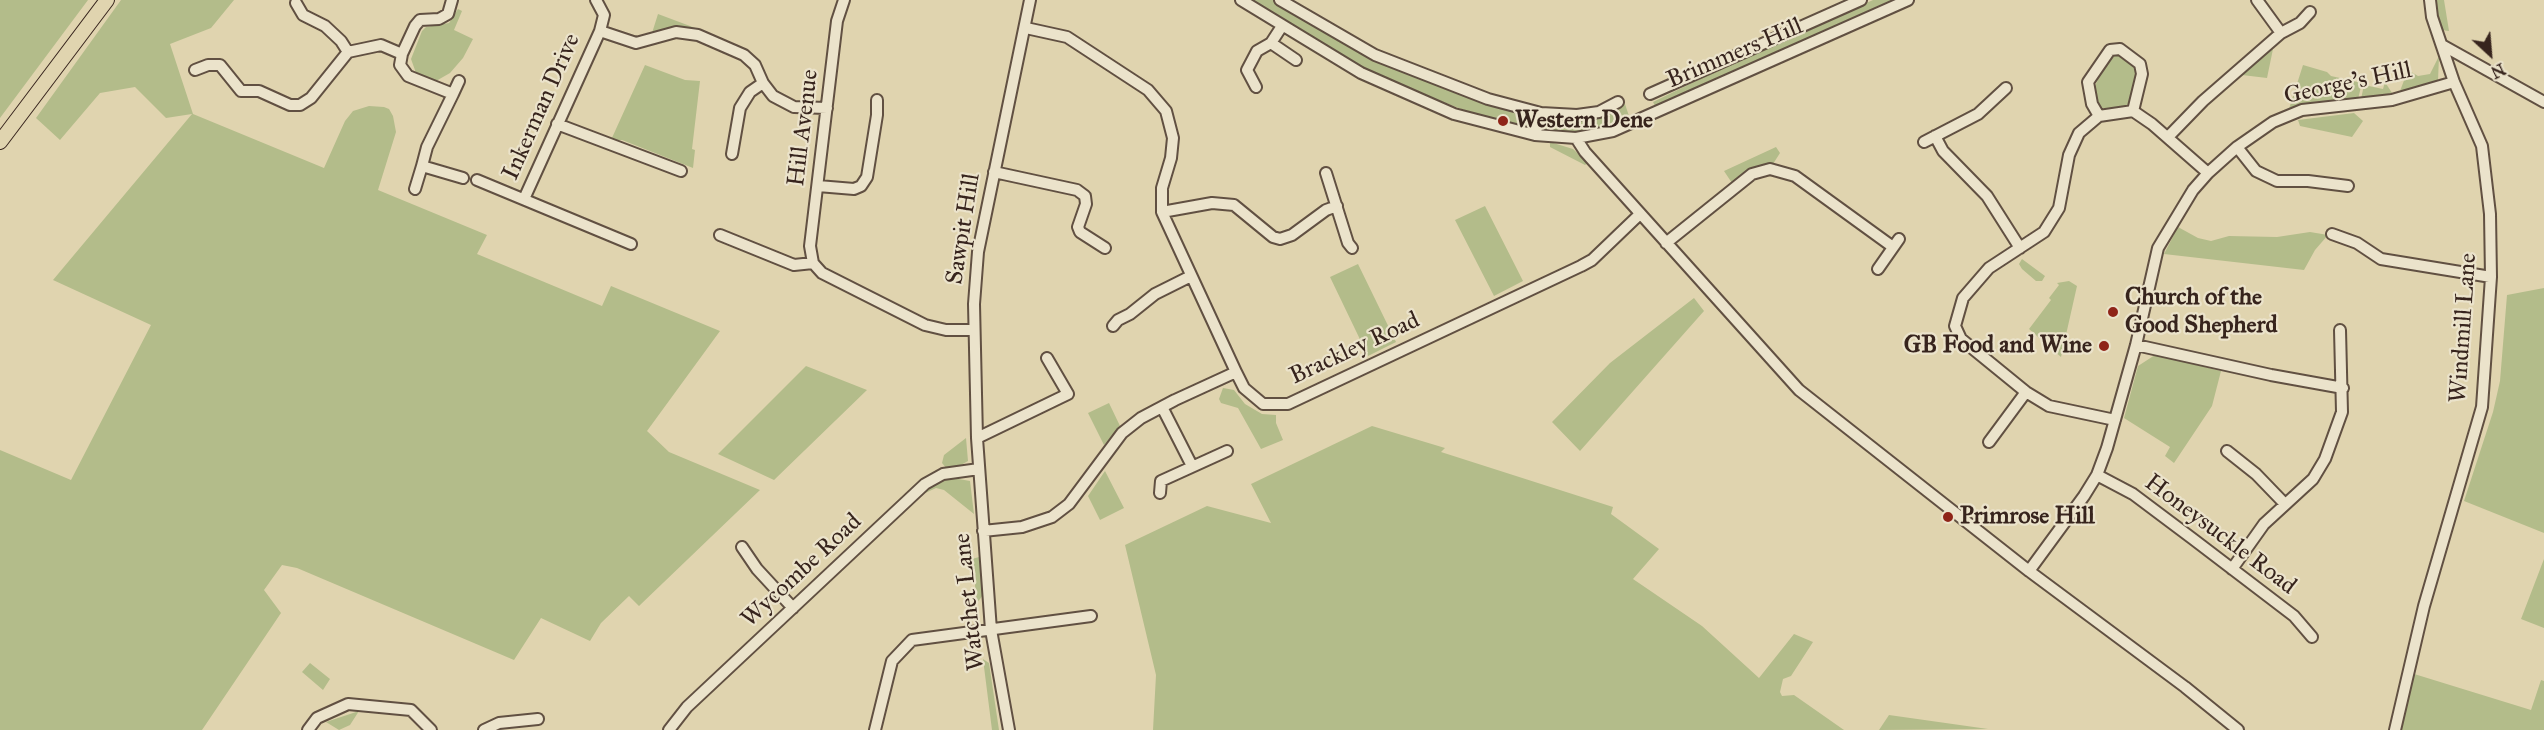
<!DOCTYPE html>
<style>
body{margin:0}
#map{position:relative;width:2544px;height:730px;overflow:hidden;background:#e0d4af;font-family:"IM FELL Great Primer",serif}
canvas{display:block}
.north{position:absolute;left:2460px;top:24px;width:60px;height:60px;-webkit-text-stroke:4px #ebe3cb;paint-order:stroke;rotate:154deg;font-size:16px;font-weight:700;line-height:24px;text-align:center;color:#37241d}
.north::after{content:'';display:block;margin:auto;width:21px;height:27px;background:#37241d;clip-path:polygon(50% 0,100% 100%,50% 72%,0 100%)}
</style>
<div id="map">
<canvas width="2544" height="730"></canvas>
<div class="north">N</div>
</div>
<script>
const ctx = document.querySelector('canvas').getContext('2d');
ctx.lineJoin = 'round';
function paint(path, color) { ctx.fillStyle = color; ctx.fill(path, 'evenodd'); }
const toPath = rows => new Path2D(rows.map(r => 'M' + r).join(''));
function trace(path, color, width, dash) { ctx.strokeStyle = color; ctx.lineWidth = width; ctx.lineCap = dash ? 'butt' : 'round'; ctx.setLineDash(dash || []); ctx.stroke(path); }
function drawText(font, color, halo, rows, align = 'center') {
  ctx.font = font + ' "IM FELL Great Primer",serif'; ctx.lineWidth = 4.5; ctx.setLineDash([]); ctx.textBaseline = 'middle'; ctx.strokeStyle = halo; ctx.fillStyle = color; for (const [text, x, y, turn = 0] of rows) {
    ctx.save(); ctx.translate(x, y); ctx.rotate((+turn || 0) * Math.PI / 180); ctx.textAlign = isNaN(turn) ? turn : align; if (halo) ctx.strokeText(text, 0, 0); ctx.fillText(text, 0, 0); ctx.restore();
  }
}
paint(toPath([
 [0,0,88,0,0,118],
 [121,0,234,0,211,28,170,44,193,114,324,168,345,121,353,111,369,106,384,107,389,109,393,116,396,132,378,190,487,235,477,254,602,306,611,286,720,331,647,431,669,452,760,490,639,606,629,596,601,623,590,641,541,618,514,660,297,568,282,565,264,590,281,613,202,730,0,730,0,450,71,480,151,325,53,280,192,114,166,118,135,87,100,93,60,140,36,118],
 [1251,0,1275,0,1380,62,1460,95,1519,112,1531,122,1526,128,1485,118,1367,73],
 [1873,0,1904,0,1750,69,1655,106,1653,102,1733,63],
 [2435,0,2444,0,2449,31,2441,30],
 [458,9,462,11,454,30,473,39,463,58,450,73,436,81,416,73,411,59,422,31,426,27,449,23],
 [658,14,706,32,683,27,652,33],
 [2273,49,2267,78,2242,75,2265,55],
 [2115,54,2126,56,2136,66,2137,78,2126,109,2109,112,2098,105,2095,86,2106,62],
 [2439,56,2438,81,2432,85,2400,91,2408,70,2418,76,2430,74],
 [645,65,685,80,700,81,692,149,695,150,693,168,622,140,611,140],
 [2303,65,2327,72,2331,76,2362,83,2358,99,2313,102,2289,109],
 [2385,82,2392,93,2361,99,2364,85,2383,89],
 [1625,104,1630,119,1606,128,1575,133,1544,131,1542,128,1545,121,1587,120],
 [2354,113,2363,121,2352,137,2300,126,2298,120],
 [1550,142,1573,149,1588,163,1585,165,1550,147],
 [1776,147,1780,153,1773,164,1732,183,1724,171],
 [1485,206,1523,281,1494,296,1455,220],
 [2178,227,2198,238,2211,241,2229,236,2277,237,2310,232,2328,235,2315,250,2304,270,2164,254],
 [2022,259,2045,276,2042,281,2036,281,2022,269,2019,264],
 [1358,264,1396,342,1368,356,1330,277],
 [2069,281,2077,286,2061,357,2029,329,2051,300,2049,298,2059,285,2057,283],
 [2544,288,2544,533,2464,501,2493,412,2500,381,2507,295],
 [1694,298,1704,311,1580,451,1552,422,1610,363],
 [2155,355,2221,371,2212,406,2174,463,2165,456,2170,447,2124,418,2138,366],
 [806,366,867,390,774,480,718,454],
 [1223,388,1234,390,1245,404,1262,414,1276,415,1276,423,1283,440,1261,449,1238,408,1221,403,1219,399],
 [1109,403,1120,426,1104,445,1088,413],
 [1372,426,1445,448,1441,452,1613,507,1611,514,1659,549,1633,579,1702,626,1759,678,1794,634,1813,642,1791,676,1783,679,1780,692,1782,696,1794,695,1844,730,1153,730,1156,675,1125,545,1207,506,1271,523,1251,484],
 [966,438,968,461,961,465,947,469,942,463,944,455],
 [1105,471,1124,508,1100,520,1088,496],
 [953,478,970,481,974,514,944,490,936,488,921,495,939,482],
 [979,557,983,595,977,603,972,559],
 [2544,559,2544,628,2521,619],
 [983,659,989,663,999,730,992,730],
 [310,663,330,679,323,690,302,672],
 [2411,673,2531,710,2541,680,2544,681,2544,730,2401,730],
 [359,711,350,725,339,730,326,722],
 [1889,715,1988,729,1879,730]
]), '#b3bc8a');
const minor = toPath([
 [452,0,448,14,439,19,420,20,415,26,402,54,400,65,408,76,453,94,427,147,422,166,463,178],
 [1241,0,1361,73,1454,114,1535,135,1576,138,1613,131,1908,0],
 [1280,0,1375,55,1488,99,1541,113,1577,115,1599,112,1618,102],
 [2257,0,2281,33],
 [296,3,303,15,325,26,341,41,348,52],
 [1026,28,1067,37,1148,90,1166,111,1173,138,1171,158,1162,188,1162,212,1236,372],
 [600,31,636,43,676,32,698,35,744,55,755,65,763,83,773,96,794,107,827,108],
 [1271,43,1296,60],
 [2442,45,2544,102],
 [195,70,208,65,220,65,241,91,259,91,290,105,300,105,311,98,348,52,381,45,402,54],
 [1256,87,1247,70,1257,51,1271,43,1282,26],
 [453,94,459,81],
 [1650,94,1861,0],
 [2099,116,2092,104,2088,82,2110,50,2120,49,2140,64,2142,74,2133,111],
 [557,124,681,171],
 [1535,135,1541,113],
 [1935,136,1943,151,1987,196,2020,248],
 [2168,137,2203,101,2281,33,2300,23,2310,12],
 [1576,138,1585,152,1799,390,2029,571,2185,687,2238,730],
 [1924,142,1978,114,2006,88],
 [2237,147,2256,171,2277,181,2308,181,2348,186],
 [732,154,740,108,750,92,763,83],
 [994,172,1077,190,1085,196,1086,204,1078,227,1080,232,1105,248],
 [1326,173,1348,243,1352,248],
 [477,180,631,244],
 [818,186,854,189,861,186,867,177,877,115,877,100],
 [415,189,422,166],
 [524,199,600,31,604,15,596,0],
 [1162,212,1212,203,1234,205,1273,237,1280,239,1292,235,1326,210,1337,206],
 [2332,234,2357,243,2381,259,2491,277],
 [720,235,794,265,813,263,822,273,925,325,946,330,974,330],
 [1666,243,1752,174,1770,169,1795,176,1893,247],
 [813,263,810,246,837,21,844,0],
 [1878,269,1899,239],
 [1113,326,1118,320,1130,314,1155,294,1191,276],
 [2136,345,2271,375,2343,388],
 [1162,407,1192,466],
 [2115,420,2049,406,2026,392,1961,339,1955,326,1963,298,1989,268,2044,232,2059,208,2069,155,2079,133,2099,116,2133,111,2152,124,2208,173],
 [977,438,1068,394,1047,358],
 [1989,442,2026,392],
 [2227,451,2256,474,2284,503],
 [2097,475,2133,494,2193,539,2294,616,2312,637],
 [1160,493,1161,481,1227,451],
 [983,531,1022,527,1052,517,1069,504,1122,433,1141,418,1175,400,1236,372,1244,388,1263,404,1288,404,1581,266,1592,260,1640,214],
 [742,547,757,569,793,608],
 [2232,569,2264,524,2313,479,2325,459,2342,412,2340,330],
 [2029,571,2084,496,2097,475,2107,448,2136,345,2158,248,2193,190,2208,173,2237,147,2273,122,2302,110,2392,100,2454,82],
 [308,730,317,718,348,704,411,710,431,730],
 [484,730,499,723,538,719],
 [669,730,687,707,925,484,943,474,979,469],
 [875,730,892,661,912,640,1091,616],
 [1009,730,991,630,977,438,974,304,978,252,1030,0],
 [2395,730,2424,606,2482,407,2491,277,2490,214,2482,146,2454,82,2432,17,2430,0]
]);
const major = toPath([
 [0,142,107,0]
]);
trace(minor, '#615042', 14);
trace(major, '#37241d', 16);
trace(minor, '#ebe3cb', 10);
trace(major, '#e0d4af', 14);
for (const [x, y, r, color] of [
 [1503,121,6,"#8f2418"],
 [2113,312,6,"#8f2418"],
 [2104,346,6,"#8f2418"],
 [1948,517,6,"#8f2418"]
]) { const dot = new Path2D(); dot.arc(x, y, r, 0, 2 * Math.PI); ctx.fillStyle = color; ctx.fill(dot); trace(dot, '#ebe3cb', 2); }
drawText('24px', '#37241d', '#ebe3cb', [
 ["Brimmers Hill",1735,54,-23],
 ["George's Hill",2348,84,-12],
 ["Inkerman Drive",542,107,-66],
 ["Hill Avenue",804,128,-83],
 ["Sawpit Hill",964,229,-81],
 ["Windmill Lane",2464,328,-86],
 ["Brackley Road",1355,349,-25],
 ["Honeysuckle Road",2220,535,37],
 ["Wycombe Road",802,571,-43],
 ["Watchet Lane",970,602,-96]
]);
drawText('bold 24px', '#37241d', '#ebe3cb', [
 ["Western Dene",1515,121],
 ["Church of the",2125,298],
 ["Good Shepherd",2125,326],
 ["GB Food and Wine",2092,346,"right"],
 ["Primrose Hill",1960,517]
], 'left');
</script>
